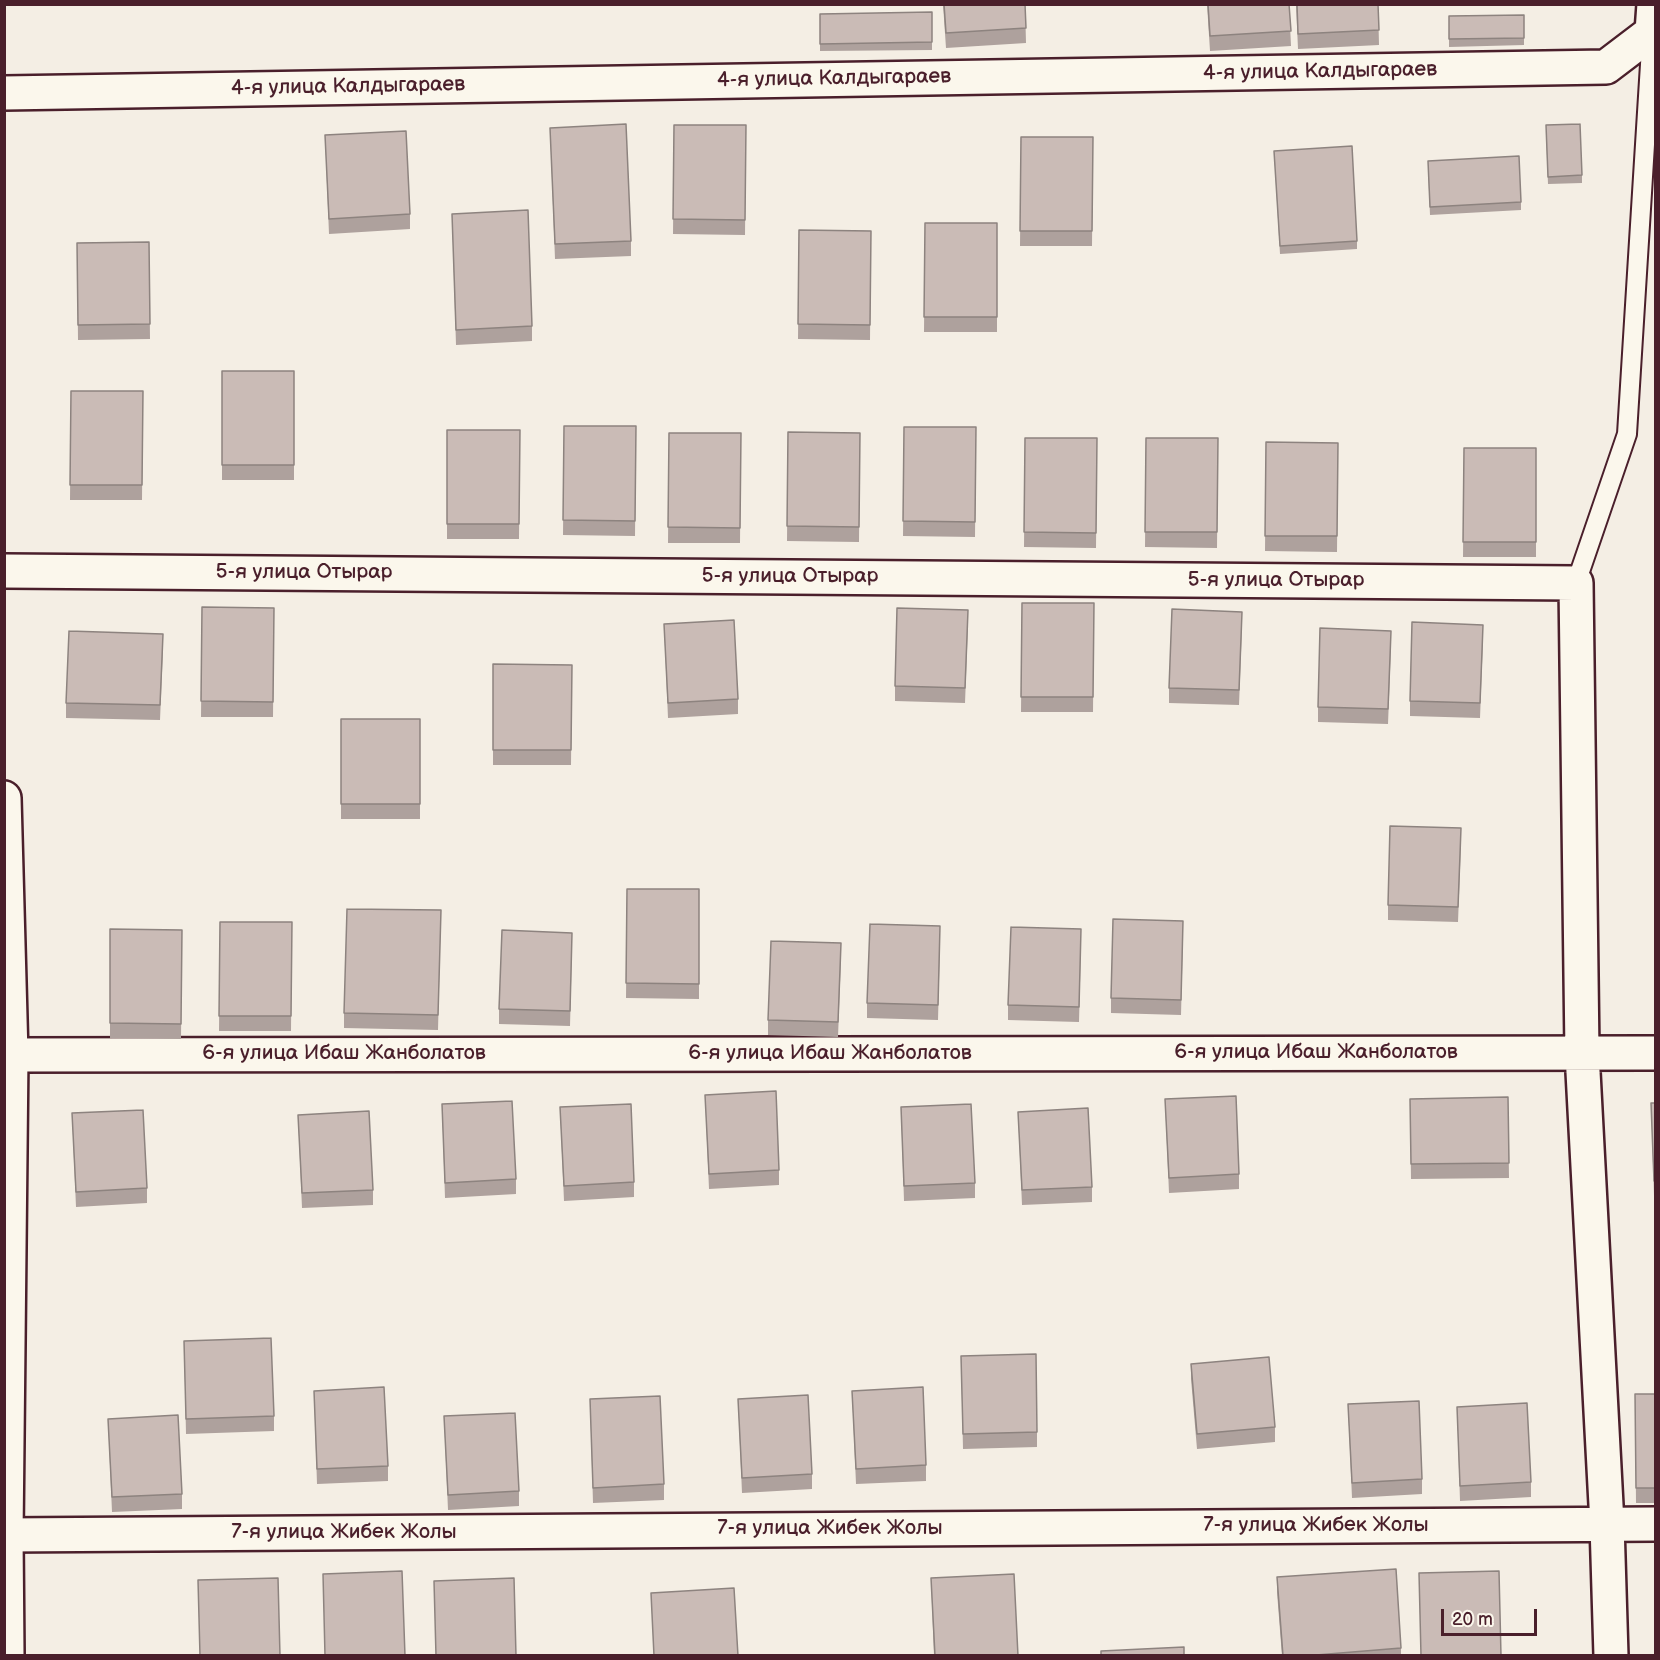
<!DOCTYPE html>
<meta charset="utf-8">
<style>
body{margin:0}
#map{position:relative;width:1660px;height:1660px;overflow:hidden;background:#f4eee4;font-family:"Balsamiq Sans",sans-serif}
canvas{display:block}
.frame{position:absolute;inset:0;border:6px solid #4a1f2b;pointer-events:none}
.scale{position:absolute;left:1441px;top:1609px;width:96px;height:27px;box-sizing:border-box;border:3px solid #4a1f2b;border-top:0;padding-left:8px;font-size:18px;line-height:21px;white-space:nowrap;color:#4a1f2b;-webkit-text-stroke:4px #fbf7ec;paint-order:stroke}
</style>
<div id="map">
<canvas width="1660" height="1660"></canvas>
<div class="frame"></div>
<div class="scale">20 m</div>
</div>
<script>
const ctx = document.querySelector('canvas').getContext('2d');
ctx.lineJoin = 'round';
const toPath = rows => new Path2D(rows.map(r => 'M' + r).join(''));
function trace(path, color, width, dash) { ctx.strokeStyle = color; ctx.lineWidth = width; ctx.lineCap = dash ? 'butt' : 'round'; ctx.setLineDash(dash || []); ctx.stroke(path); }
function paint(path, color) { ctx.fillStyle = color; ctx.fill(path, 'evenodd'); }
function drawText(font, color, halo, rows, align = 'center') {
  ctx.font = font + ' "Balsamiq Sans",sans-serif'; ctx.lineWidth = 4.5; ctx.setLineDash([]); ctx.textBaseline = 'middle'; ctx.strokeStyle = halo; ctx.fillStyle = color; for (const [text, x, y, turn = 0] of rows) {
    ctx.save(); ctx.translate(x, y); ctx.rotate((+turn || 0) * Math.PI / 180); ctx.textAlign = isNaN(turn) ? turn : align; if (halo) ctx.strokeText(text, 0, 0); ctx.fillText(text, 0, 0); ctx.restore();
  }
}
const lane = toPath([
 [1576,583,1627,434,1652,32]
]);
const street = toPath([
 [4,93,1606,67,1652,32,1654,4],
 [4,571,1576,583,1582,1053,1607,1524,1611,1656],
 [4,1055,1656,1053],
 [4,1535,1656,1524]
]);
const secondary = toPath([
 [4,798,11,1055,6,1535,7,1656]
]);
trace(lane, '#4a1f2b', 22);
trace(street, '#4a1f2b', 38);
trace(secondary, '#4a1f2b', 38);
trace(lane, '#fbf7ec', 18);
trace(street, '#fbf7ec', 33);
trace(secondary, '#fbf7ec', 33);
paint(toPath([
 [943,4,1025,4,1026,43,946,48],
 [1207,4,1289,4,1291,46,1210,51],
 [1296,4,1378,4,1379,45,1298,49],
 [932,12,932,50,820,51,820,14],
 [1524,15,1524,45,1449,47,1449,16],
 [674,125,746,125,745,235,673,234],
 [550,128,631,241,631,256,555,259],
 [1546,133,1582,175,1582,183,1548,184],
 [325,135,410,214,410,229,329,234],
 [1021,137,1093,137,1092,246,1020,246],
 [1274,151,1357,241,1357,249,1280,254],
 [1428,168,1521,202,1521,210,1430,215],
 [452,214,532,326,532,341,456,345],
 [925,223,997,223,997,332,924,332],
 [799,230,871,231,870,340,798,339],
 [149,242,150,339,78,340,77,243],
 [222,371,294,371,294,480,222,480],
 [71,391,143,391,142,500,70,500],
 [564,426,636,426,635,536,563,535],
 [904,427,976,427,975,537,903,536],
 [447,430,520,430,519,539,447,539],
 [788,432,860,433,859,542,787,541],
 [669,433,741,433,740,543,668,543],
 [1025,438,1097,438,1096,548,1024,547],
 [1146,438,1218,438,1217,548,1145,547],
 [1266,442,1338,443,1337,552,1265,551],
 [1464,448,1536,448,1536,557,1463,557],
 [1022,603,1094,603,1093,712,1021,712],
 [202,607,274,608,273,717,201,717],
 [664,624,738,699,738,714,668,718],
 [968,625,965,703,895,701,895,686],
 [1242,627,1239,705,1169,703,1169,688],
 [1483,640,1480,718,1410,716,1410,701],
 [1391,646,1388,724,1318,722,1318,707],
 [163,649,160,720,66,718,66,703],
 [493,664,572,665,571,765,493,765],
 [341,719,420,719,420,819,341,819],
 [1461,843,1458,922,1388,920,1388,905],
 [627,889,699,889,699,999,626,998],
 [441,910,438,1030,344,1028,344,1013],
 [220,922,292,922,291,1031,219,1031],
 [110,929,182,930,181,1039,110,1038],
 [1183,936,1181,1015,1111,1013,1111,998],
 [940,942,938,1020,867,1018,867,1003],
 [1081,944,1079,1022,1008,1020,1008,1005],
 [572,948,570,1026,499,1024,499,1009],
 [841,958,838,1037,768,1035,768,1020],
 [705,1095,779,1170,779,1185,709,1189],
 [1508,1097,1509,1178,1411,1179,1410,1099],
 [1165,1099,1239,1174,1239,1189,1169,1193],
 [1651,1103,1656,1103,1656,1196,1654,1196],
 [442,1104,516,1179,516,1194,445,1198],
 [560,1107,634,1182,634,1197,564,1201],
 [901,1107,975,1183,975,1198,904,1201],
 [1018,1112,1092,1187,1092,1202,1022,1205],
 [72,1113,147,1188,147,1203,76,1207],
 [298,1115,373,1190,373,1205,302,1208],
 [184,1341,274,1416,274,1431,186,1434],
 [961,1356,1037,1432,1037,1447,963,1449],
 [1191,1364,1275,1427,1275,1442,1197,1449,1191,1379],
 [314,1391,388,1466,388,1481,317,1484],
 [852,1391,926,1465,926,1481,856,1484],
 [1635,1394,1656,1394,1656,1503,1636,1503],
 [590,1399,664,1484,664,1500,593,1503],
 [738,1399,812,1474,812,1489,742,1493],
 [1348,1404,1422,1479,1422,1494,1352,1498],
 [1457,1407,1531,1482,1531,1497,1460,1501],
 [444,1416,519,1491,519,1506,448,1510],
 [108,1419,182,1494,182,1509,112,1512],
 [1277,1577,1401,1648,1401,1656,1282,1656,1277,1592],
 [931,1578,1018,1656,934,1656],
 [651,1593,738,1656,654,1656]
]), '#aea19d');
const building = toPath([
 [944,4,1025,4,1026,28,946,33,944,4],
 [1208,4,1289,4,1291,31,1210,36,1208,4],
 [1297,4,1378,4,1379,30,1298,34,1297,4],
 [932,12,932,42,820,44,820,14,932,12],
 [1524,15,1524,38,1449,39,1449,16,1524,15],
 [626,124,631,241,555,244,550,128,626,124],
 [1580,124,1582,175,1548,177,1546,125,1580,124],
 [674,125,746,125,745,220,673,219,674,125],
 [406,131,410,214,329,219,325,135,406,131],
 [1021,137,1093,137,1092,231,1020,231,1021,137],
 [1352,146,1357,241,1280,246,1274,151,1352,146],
 [1519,156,1521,202,1430,207,1428,161,1519,156],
 [528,210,532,326,456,330,452,214,528,210],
 [925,223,997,223,997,317,924,317,925,223],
 [799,230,871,231,870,325,798,324,799,230],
 [149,242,150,324,78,325,77,243,149,242],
 [222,371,294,371,294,465,222,465,222,371],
 [71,391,143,391,142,485,70,485,71,391],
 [564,426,636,426,635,521,563,520,564,426],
 [904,427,976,427,975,522,903,521,904,427],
 [447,430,520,430,519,524,447,524,447,430],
 [788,432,860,433,859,527,787,526,788,432],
 [669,433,741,433,740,528,668,527,669,433],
 [1025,438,1097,438,1096,533,1024,532,1025,438],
 [1146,438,1218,438,1217,532,1145,532,1146,438],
 [1266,442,1338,443,1337,536,1265,536,1266,442],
 [1464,448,1536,448,1536,542,1463,542,1464,448],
 [1022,603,1094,603,1093,697,1021,697,1022,603],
 [202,607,274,608,273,702,201,701,202,607],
 [897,608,968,610,965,688,895,686,897,608],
 [1172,609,1242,612,1239,690,1169,688,1172,609],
 [734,620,738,699,668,703,664,624,734,620],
 [1412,622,1483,625,1480,703,1410,701,1412,622],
 [1320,628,1391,631,1388,709,1318,707,1320,628],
 [69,631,163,634,160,705,66,703,69,631],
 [493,664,572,665,571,750,493,750,493,664],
 [341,719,420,719,420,804,341,804,341,719],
 [1390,826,1461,828,1458,907,1388,905,1390,826],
 [627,889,699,889,699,984,626,983,627,889],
 [347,909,441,910,438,1015,344,1013,347,909],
 [1113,919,1183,921,1181,1000,1111,998,1113,919],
 [220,922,292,922,291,1016,219,1016,220,922],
 [870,924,940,926,938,1005,867,1003,870,924],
 [1011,927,1081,929,1079,1007,1008,1005,1011,927],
 [110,929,182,930,181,1024,110,1023,110,929],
 [502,930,572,933,570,1011,499,1009,502,930],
 [771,941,841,943,838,1022,768,1020,771,941],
 [776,1091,779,1170,709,1174,705,1095,776,1091],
 [1236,1096,1239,1174,1169,1178,1165,1099,1236,1096],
 [1508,1097,1509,1163,1411,1164,1410,1099,1508,1097],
 [512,1101,516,1179,445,1183,442,1104,512,1101],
 [1651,1103,1656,1103,1656,1181,1654,1181,1651,1103],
 [631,1104,634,1182,564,1186,560,1107,631,1104],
 [971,1104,975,1183,904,1186,901,1107,971,1104],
 [1088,1108,1092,1187,1022,1190,1018,1112,1088,1108],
 [143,1110,147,1188,76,1192,72,1113,143,1110],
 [369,1111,373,1190,302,1193,298,1115,369,1111],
 [271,1338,274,1416,186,1419,184,1341,271,1338],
 [1036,1354,1037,1432,963,1434,961,1356,1036,1354],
 [1269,1357,1275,1427,1197,1434,1191,1364,1269,1357],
 [384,1387,388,1466,317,1469,314,1391,384,1387],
 [923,1387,926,1465,856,1469,852,1391,923,1387],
 [1635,1394,1656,1394,1656,1488,1636,1488,1635,1394],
 [808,1395,812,1474,742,1478,738,1399,808,1395],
 [660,1396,664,1484,593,1488,590,1399,660,1396],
 [1419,1401,1422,1479,1352,1483,1348,1404,1419,1401],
 [1527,1403,1531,1482,1460,1486,1457,1407,1527,1403],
 [515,1413,519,1491,448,1495,444,1416,515,1413],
 [178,1415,182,1494,112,1497,108,1419,178,1415],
 [1396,1569,1401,1648,1304,1656,1283,1656,1277,1577,1396,1569],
 [402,1571,405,1656,325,1656,323,1574,402,1571],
 [1499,1571,1501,1656,1421,1656,1419,1573,1499,1571],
 [1014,1574,1018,1656,935,1656,931,1578,1014,1574],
 [278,1578,280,1656,200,1656,198,1580,278,1578],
 [514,1578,516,1656,436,1656,434,1581,514,1578],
 [734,1588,738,1656,654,1656,651,1593,734,1588],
 [1184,1647,1184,1656,1101,1656,1101,1651,1184,1647]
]);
paint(building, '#cabbb6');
trace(building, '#8d837f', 1.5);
drawText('21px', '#4a1f2b', '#fbf7ec', [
 ["4-я улица Калдыгараев",1320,72,-1],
 ["4-я улица Калдыгараев",834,79,-1],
 ["4-я улица Калдыгараев",348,87,-1],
 ["5-я улица Отырар",304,573],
 ["5-я улица Отырар",790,577],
 ["5-я улица Отырар",1276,581],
 ["6-я улица Ибаш Жанболатов",1316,1053],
 ["6-я улица Ибаш Жанболатов",344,1054],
 ["6-я улица Ибаш Жанболатов",830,1054],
 ["7-я улица Жибек Жолы",1316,1526],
 ["7-я улица Жибек Жолы",830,1529],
 ["7-я улица Жибек Жолы",344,1533]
]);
</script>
